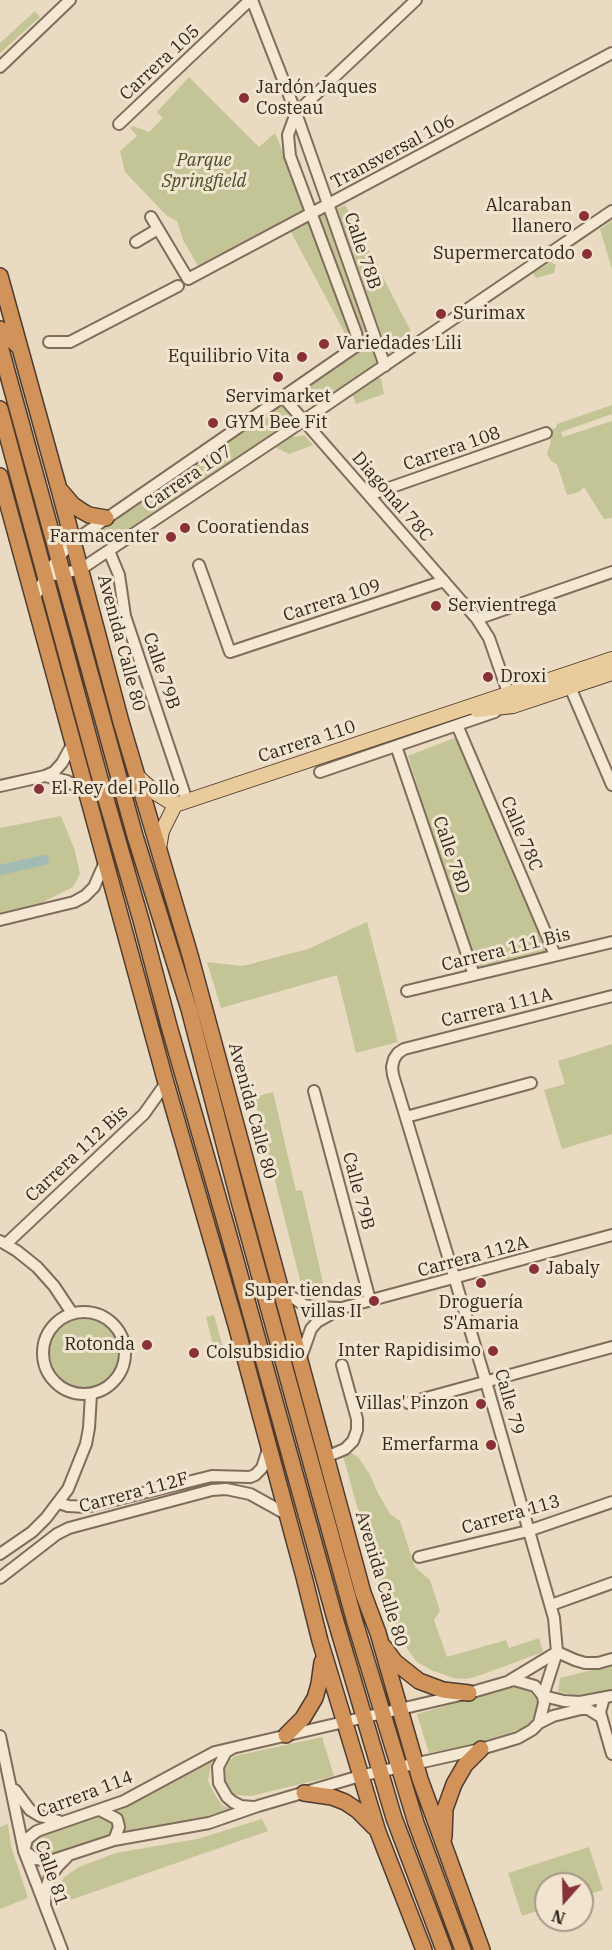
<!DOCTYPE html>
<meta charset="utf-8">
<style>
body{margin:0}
#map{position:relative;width:612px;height:1950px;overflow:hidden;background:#e9dac1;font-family:"IBM Plex Serif",serif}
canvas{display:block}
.north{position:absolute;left:534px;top:1872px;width:60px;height:60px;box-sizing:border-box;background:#f1e5d0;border:2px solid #a59988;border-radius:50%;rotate:200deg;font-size:16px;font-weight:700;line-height:24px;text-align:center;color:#32261d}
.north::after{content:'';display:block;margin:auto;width:21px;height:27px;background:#893138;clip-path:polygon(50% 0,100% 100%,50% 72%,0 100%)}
</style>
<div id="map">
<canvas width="612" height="1950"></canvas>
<div class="north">N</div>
</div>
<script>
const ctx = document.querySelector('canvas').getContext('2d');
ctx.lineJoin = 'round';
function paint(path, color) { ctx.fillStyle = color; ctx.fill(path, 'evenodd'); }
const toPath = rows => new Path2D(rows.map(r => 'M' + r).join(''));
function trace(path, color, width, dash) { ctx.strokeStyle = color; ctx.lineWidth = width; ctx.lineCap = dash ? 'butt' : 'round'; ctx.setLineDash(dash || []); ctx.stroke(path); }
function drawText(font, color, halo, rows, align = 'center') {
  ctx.font = font + ' "IBM Plex Serif",serif'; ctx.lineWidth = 6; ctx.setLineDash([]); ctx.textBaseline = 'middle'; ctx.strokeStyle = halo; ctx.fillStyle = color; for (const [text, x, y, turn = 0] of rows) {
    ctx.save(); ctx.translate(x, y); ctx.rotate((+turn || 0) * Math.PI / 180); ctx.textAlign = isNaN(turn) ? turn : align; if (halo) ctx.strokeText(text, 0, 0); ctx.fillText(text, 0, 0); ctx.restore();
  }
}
paint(toPath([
 [35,11,40,17,0,53,0,43],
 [189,77,259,147,275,133,307,210,201,271,183,240,177,221,166,215,125,172,120,151,137,136,130,128,133,126,149,132,163,118,157,112],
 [345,205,414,337,389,353,334,210],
 [324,213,379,363,317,404,305,387,364,345,364,341,317,218],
 [612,221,612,269,600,229],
 [308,222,352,338,348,339,290,230],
 [551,262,556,265,554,273,536,278,533,273],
 [377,376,381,379,384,394,356,404,353,395],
 [282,405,295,419,108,547,98,530],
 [612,405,612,414,561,432,563,437,612,421,612,518,604,519,584,487,579,492,567,495,557,464,551,461,547,454,551,441,547,431,556,428,557,424],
 [291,435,295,437,304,435,313,445,289,454,277,448,275,445],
 [457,737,546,945,545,951,539,956,478,969,473,963,408,756],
 [61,816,75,851,80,874,73,887,41,903,0,913,0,828],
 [367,922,398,1042,356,1053,337,975,221,1008,207,962,243,966,308,949],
 [612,1044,612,1134,562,1149,544,1090,565,1084,558,1061],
 [273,1092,296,1191,302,1190,326,1296,315,1298,311,1296,303,1288,300,1280,254,1097],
 [214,1315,225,1355,216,1357,206,1317],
 '50 1353a35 35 0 1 1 70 0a35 35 0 1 1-70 0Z',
 [351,1453,358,1457,369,1473,378,1493,390,1514,400,1521,415,1567,430,1580,440,1611,434,1620,447,1657,506,1640,509,1648,539,1638,543,1652,475,1677,465,1679,453,1678,431,1670,417,1662,402,1642,380,1588,343,1456],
 [612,1665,612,1690,576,1695,558,1692,560,1678],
 [516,1687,529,1691,536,1698,538,1707,532,1722,525,1728,469,1745,429,1753,417,1714,505,1689],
 [322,1737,334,1776,251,1796,237,1795,230,1791,226,1785,225,1770,230,1760,235,1756],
 [212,1759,208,1781,215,1795,222,1805,231,1809,182,1823,123,1832,123,1818,111,1810,144,1796],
 [101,1814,112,1820,115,1827,111,1835,49,1857,40,1858,30,1851,31,1843,40,1835],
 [262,1819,268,1831,59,1904,59,1888,64,1877,79,1867,116,1853,197,1839],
 [8,1824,11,1846,28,1898,0,1909,0,1827],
 [589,1847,603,1890,582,1896,582,1884,546,1884,546,1908,522,1916,508,1873]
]), '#c4c597');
trace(toPath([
 [0,870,44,860]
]), '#a3bcb3', 10);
const minor = toPath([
 [252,0,296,113,385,366],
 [0,67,70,0],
 [119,124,250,0],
 [151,217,188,279,612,53],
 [136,242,158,229],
 [49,342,70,342,178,286],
 [283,397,477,619,489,638,511,701],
 [369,495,546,433],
 [109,551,119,575,125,616,187,801],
 [199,565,230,652,444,581],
 [56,575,81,569,297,425,612,211],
 [33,601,49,570,65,550,81,536,355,347,357,338,356,333,290,156,288,135,296,113,416,0],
 [477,619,612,572],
 [570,687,612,785],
 [457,725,555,955],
 [396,746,474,975],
 [320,772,495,712],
 [45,776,54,772,62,763,73,743],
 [0,786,45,776,67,781,86,792],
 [0,920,74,902,85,896,94,887,105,862],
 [407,991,612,942],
 [314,1091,370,1300],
 [406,1117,531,1083],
 [0,1241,17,1251,37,1267,54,1286,72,1313],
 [6,1244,144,1114,166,1083],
 [280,1287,289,1295,304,1305,314,1307,339,1308],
 '43 1353a41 41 0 1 1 82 0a41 41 0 1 1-82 0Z',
 [300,1360,311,1329,317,1322,342,1308,612,1235],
 [408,1403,612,1347],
 [326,1457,345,1449,353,1441,357,1430,357,1419,342,1365],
 [59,1503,68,1506,86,1507,212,1476,250,1477,255,1475,262,1468,268,1449],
 [0,1554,32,1532,46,1518,68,1489,86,1444,89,1428,91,1394],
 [419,1557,528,1531,612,1502],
 [0,1578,57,1534,69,1528,212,1490,226,1489,250,1494,288,1515],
 [551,1605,612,1583],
 [557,1652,575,1660,585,1663,598,1663,612,1659],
 [514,1680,535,1686,543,1696,544,1703,539,1723,532,1730,518,1738,481,1749,360,1776,258,1806,209,1823,114,1840,50,1861,36,1859,24,1851,27,1839,37,1831,124,1801,215,1752,469,1693,514,1680],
 [509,1681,557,1652],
 [543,1696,557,1652,554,1618,486,1382,393,1075,392,1067,394,1059,398,1053,404,1049,612,996],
 [543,1696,564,1701,580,1702,612,1696],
 [604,1698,600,1712,612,1754],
 [539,1723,553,1716,581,1709,588,1709,601,1717],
 [0,1736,24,1851,62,1950],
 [233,1748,226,1752,218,1767,219,1783,227,1797,233,1802,241,1806,253,1807],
 [15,1790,30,1810,40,1816,59,1821],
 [100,1810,117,1819,119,1827,114,1840],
 [45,1903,46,1889,49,1879,58,1866,67,1857]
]);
const major = toPath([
 [477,710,513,706,612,673],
 [137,776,157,794,175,805],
 [159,848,162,831,175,805,612,659]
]);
const highway = toPath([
 [0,276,59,489,121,722,190,955,363,1593,378,1633,420,1779,482,1950],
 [0,329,18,346],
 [0,346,135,836,189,1009,239,1201,354,1619,416,1823,463,1950],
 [0,409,99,775,141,920,169,1026,228,1232,334,1615,394,1818,444,1950],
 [0,476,166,1083,236,1325,304,1577,320,1641,378,1832,424,1950],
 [61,491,73,505,82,511,89,515,106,518],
 [384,1647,395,1662,419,1681,443,1690,469,1693],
 [286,1735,303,1718,315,1698,319,1684,322,1662],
 [304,1793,332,1797,345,1802,357,1810,374,1827],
 [444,1837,445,1809,454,1784,465,1765,481,1749]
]);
trace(minor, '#806c5b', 14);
trace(major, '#4e3b2f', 16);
trace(highway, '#4e3b2f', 18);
trace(minor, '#f5e8d3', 10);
trace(major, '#e9cb9c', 14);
trace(highway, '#d19359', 15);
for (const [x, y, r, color] of [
 [244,98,6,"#893138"],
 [584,216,6,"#893138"],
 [587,254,6,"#893138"],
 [441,314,6,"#893138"],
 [324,344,6,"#893138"],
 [302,357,6,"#893138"],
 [278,377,6,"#893138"],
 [213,423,6,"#893138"],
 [185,528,6,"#893138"],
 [171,537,6,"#893138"],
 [436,606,6,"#893138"],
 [488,677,6,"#893138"],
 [39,789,6,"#893138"],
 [534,1269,6,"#893138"],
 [481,1283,6,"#893138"],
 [374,1301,6,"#893138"],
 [147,1345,6,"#893138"],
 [493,1351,6,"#893138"],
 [194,1353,6,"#893138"],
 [481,1404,6,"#893138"],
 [491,1445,6,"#893138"]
]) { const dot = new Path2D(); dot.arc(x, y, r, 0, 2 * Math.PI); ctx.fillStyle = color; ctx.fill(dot); trace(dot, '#f1e5d0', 2); }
drawText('18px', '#32261d', '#f1e5d0', [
 ["Carrera 105",160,63,-43],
 ["Transversal 106",393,152,-28],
 ["Calle 78B",362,251,71],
 ["Carrera 108",452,449,-19],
 ["Carrera 107",188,478,-34],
 ["Diagonal 78C",392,497,49],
 ["Carrera 109",332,601,-18],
 ["Avenida Calle 80",121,643,75],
 ["Calle 79B",161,671,71],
 ["Carrera 110",307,742,-18],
 ["Calle 78C",521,834,67],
 ["Calle 78D",451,855,71],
 ["Carrera 111 Bis",506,950,-14],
 ["Carrera 111A",497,1008,-14],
 ["Avenida Calle 80",252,1111,75],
 ["Carrera 112 Bis",77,1154,-43],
 ["Calle 79B",358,1191,75],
 ["Carrera 112A",473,1257,-15],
 ["Calle 79",509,1402,74],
 ["Carrera 112F",134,1493,-15],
 ["Carrera 113",511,1515,-16],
 ["Avenida Calle 80",381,1579,73],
 ["Carrera 114",85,1795,-21],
 ["Calle 81",51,1873,71]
]);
drawText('18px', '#32261d', '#f1e5d0', [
 ["Jardón Jaques",256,88],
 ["Costeau",256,109],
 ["Alcaraban",572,206,"right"],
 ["llanero",572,227,"right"],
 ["Supermercatodo",575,254,"right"],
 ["Surimax",453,314],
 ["Variedades Lili",336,344],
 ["Equilibrio Vita",290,357,"right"],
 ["Servimarket",278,397,"center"],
 ["GYM Bee Fit",225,423],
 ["Cooratiendas",197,528],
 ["Farmacenter",159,537,"right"],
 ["Servientrega",448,606],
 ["Droxi",500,677],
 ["El Rey del Pollo",51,789],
 ["Jabaly",546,1269],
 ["Super tiendas",362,1291,"right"],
 ["villas II",362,1312,"right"],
 ["Droguería",481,1303,"center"],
 ["S'Amaria",481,1324,"center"],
 ["Rotonda",135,1345,"right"],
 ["Inter Rapidisimo",481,1351,"right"],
 ["Colsubsidio",206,1353],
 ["Villas' Pinzon",469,1404,"right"],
 ["Emerfarma",479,1445,"right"]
], 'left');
drawText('italic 18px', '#464c26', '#f1e5d0', [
 ["Parque",204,161],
 ["Springfield",204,182]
]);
</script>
